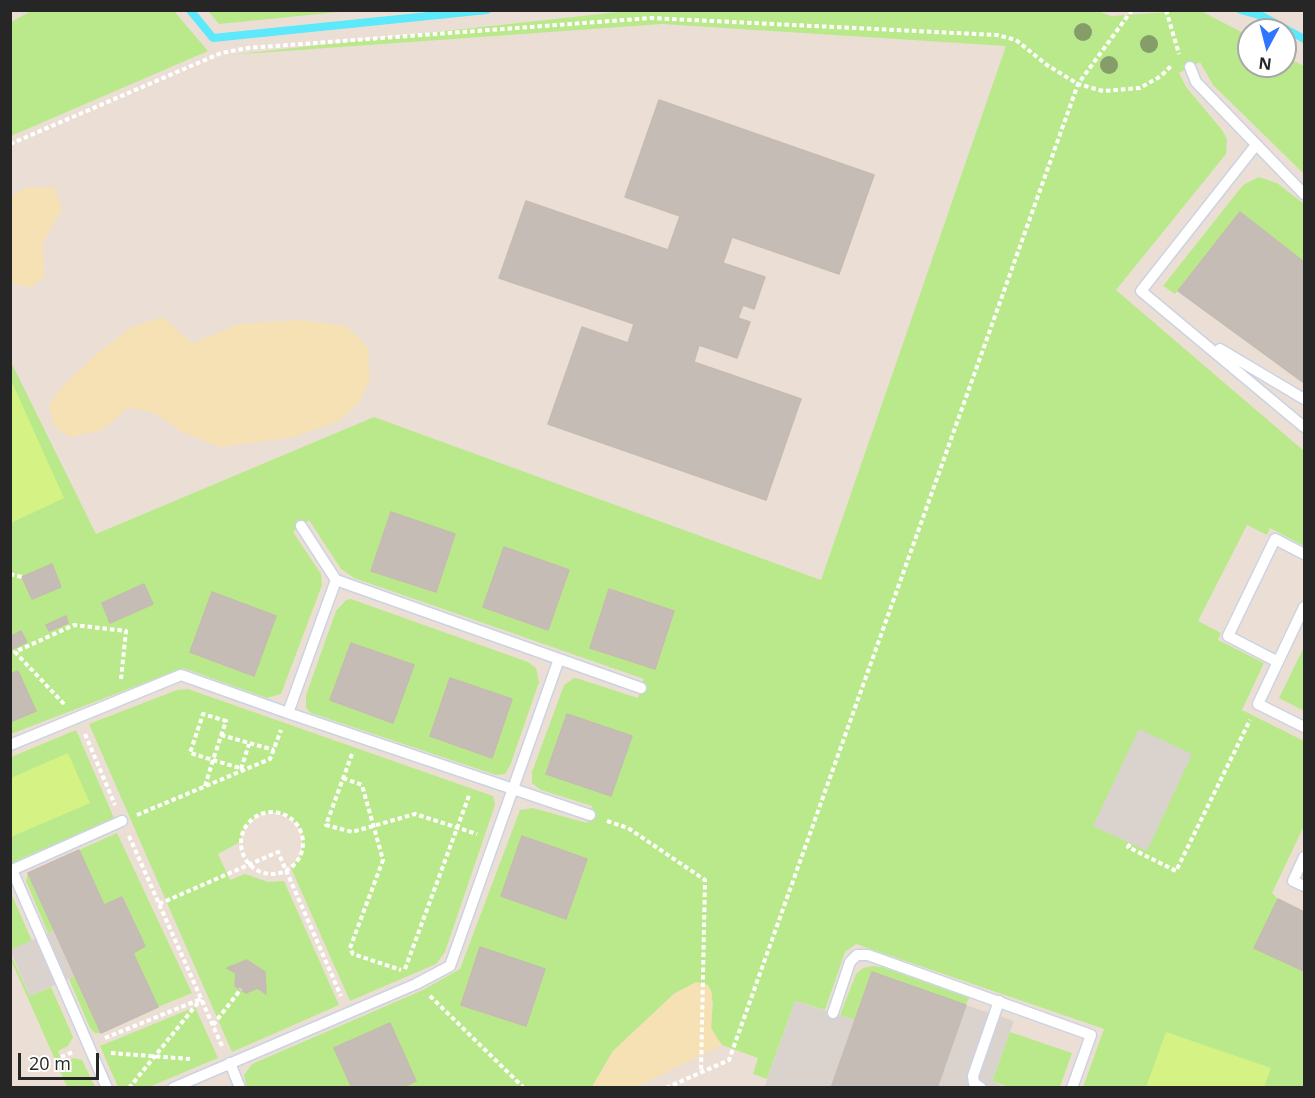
<!DOCTYPE html>
<style>
body{margin:0}
#map{position:relative;width:1315px;height:1098px;overflow:hidden;background:#ebdfd5;font-family:"Open Sans",sans-serif}
canvas{display:block}
.frame{position:absolute;inset:0;border:12px solid #262626;pointer-events:none}
.north{position:absolute;left:1237px;top:18px;width:60px;height:60px;box-sizing:border-box;background:#fff;border:2px solid #a8a8a8;border-radius:50%;rotate:187deg;font-size:16px;font-weight:700;line-height:24px;text-align:center;color:#262626}
.north::after{content:'';display:block;margin:auto;width:21px;height:27px;background:#2f76ff;clip-path:polygon(50% 0,100% 100%,50% 72%,0 100%)}
.scale{position:absolute;left:18px;top:1053px;width:81px;height:27px;box-sizing:border-box;border:3px solid #262626;border-top:0;padding-left:8px;font-size:18px;line-height:21px;white-space:nowrap;color:#262626;-webkit-text-stroke:4px #fff;paint-order:stroke}
</style>
<div id="map">
<canvas width="1315" height="1098"></canvas>
<div class="frame"></div>
<div class="north">N</div>
<div class="scale">20 m</div>
</div>
<script>
const ctx = document.querySelector('canvas').getContext('2d');
ctx.lineJoin = 'round';
function paint(path, color) { ctx.fillStyle = color; ctx.fill(path, 'evenodd'); }
const toPath = rows => new Path2D(rows.map(r => 'M' + r).join(''));
function trace(path, color, width, dash) { ctx.strokeStyle = color; ctx.lineWidth = width; ctx.lineCap = dash ? 'butt' : 'round'; ctx.setLineDash(dash || []); ctx.stroke(path); }
paint(toPath([
 [33,10,174,11,208,51,11,136,11,22],
 [636,10,1095,10,1111,16,1199,10,1249,36,1249,66,1285,66,1285,56,1304,66,1304,174,1213,85,1200,62,1179,73,1186,87,1222,130,1227,139,1226,154,1116,290,1304,451,1304,546,1270,528,1267,535,1247,525,1198,621,1221,633,1218,640,1264,663,1242,710,1304,741,1304,826,1272,893,1278,899,1254,948,1304,971,1304,1087,1083,1087,1104,1029,856,944,845,952,825,1010,795,1001,767,1079,753,1074,758,1058,722,1045,714,1036,711,1028,713,1001,675,993,613,1051,592,1087,247,1087,244,1075,252,1064,423,990,460,969,520,810,533,808,587,823,592,806,541,790,532,783,532,772,564,685,574,678,579,679,638,698,644,679,354,578,341,569,309,520,293,532,321,574,322,585,281,694,267,698,183,668,11,734,10,360,96,534,374,417,821,580,1006,46,662,24,229,55],
 [208,11,349,11,219,24],
 [1259,177,1277,183,1304,204,1304,262,1240,212,1175,294,1163,286,1243,185],
 [351,599,528,662,536,668,539,682,510,766,505,774,496,775,311,713,306,708,306,695,336,611,346,600],
 [1304,647,1304,711,1279,698],
 [188,689,493,796,495,805,445,952,436,964,350,1001,291,868,302,854,302,832,296,823,278,812,257,815,242,831,240,842,218,854,230,880,245,874,268,882,284,881,339,1005,232,1052,89,724,177,690],
 [76,730,114,818,11,863,11,757],
 [117,833,192,993,158,1007,133,953,145,946,123,897,104,905,79,850],
 [28,873,55,930,48,933,26,881],
 [11,893,32,941,11,950,10,950],
 [10,953,30,996,51,987,73,1037,68,1046,58,1051,63,1063,74,1058,82,1060,95,1087,67,1087,11,960],
 [873,966,882,967,969,998,966,1005,872,972,855,1020,840,1015,856,974,863,968],
 [75,976,101,1033,95,1033,90,1028,69,979],
 [195,1007,218,1058,149,1087,118,1087,100,1046],
 [1010,1032,1072,1053,1060,1087,1009,1087,992,1081]
]), '#bae98b');
paint(toPath([
 [54,187,62,209,42,245,45,276,31,288,11,283,11,197,24,188],
 [163,317,192,343,240,324,300,320,347,326,368,348,370,378,360,402,337,422,293,437,220,447,182,432,155,413,128,408,102,430,71,437,54,427,49,406,59,390,94,356,132,327],
 [696,982,708,985,712,993,711,1028,722,1045,636,1087,592,1087,613,1051,675,993]
]), '#f5e1b4');
paint(toPath([
 [11,380,64,498,11,523,10,523],
 [68,753,90,803,11,837,11,778],
 [1166,1032,1271,1068,1264,1087,1146,1087]
]), '#d5f285');
paint(toPath([
 [1139,729,1192,754,1147,851,1093,826],
 [55,930,75,976,30,996,10,950],
 [795,1001,855,1020,831,1087,764,1088],
 [966,1005,1014,1021,992,1081,1005,1087,937,1088]
]), '#dad3cd');
trace(toPath([
 [190,10,213,38,487,10],
 [1241,10,1262,16,1304,39]
]), '#5be9fb', 8);
const building = toPath([
 [659,100,874,175,839,274,732,237,723,263,765,277,754,309,743,305,738,318,750,322,737,358,699,345,694,362,801,399,766,500,548,424,582,327,628,343,634,324,499,278,526,201,668,250,680,216,625,197,659,100],
 [1240,212,1304,262,1304,383,1178,291,1240,212],
 [391,512,455,534,436,592,371,571,391,512],
 [504,547,569,570,548,630,483,607,504,547],
 [52,564,61,587,32,599,22,577,52,564],
 [144,584,153,604,110,623,102,603,144,584],
 [609,589,674,611,655,669,590,648,609,589],
 [212,592,276,616,254,676,190,652,212,592],
 [66,616,68,623,49,631,46,625,66,616],
 [21,631,27,642,10,650,10,637,21,631],
 [351,643,414,665,393,723,330,700,351,643],
 [18,671,36,711,10,722,10,674,18,671],
 [450,678,512,699,492,758,430,736,450,678],
 [567,714,632,736,611,796,546,774,567,714],
 [522,836,587,859,566,919,501,896,522,836],
 [79,850,104,905,122,897,145,946,133,953,158,1007,101,1033,28,873,79,850],
 [1278,899,1304,912,1304,971,1254,948,1278,899],
 [480,947,545,969,526,1026,461,1005,480,947],
 [247,960,265,972,266,994,257,988,246,993,235,986,236,973,227,968,247,960],
 [872,972,966,1005,937,1088,831,1088,872,972],
 [390,1023,416,1081,401,1088,352,1088,334,1048,390,1023]
]);
paint(building, '#c6bcb6');
trace(building, '#c6bbb0', 1.5);
const lane = toPath([
 [1190,67,1196,82,1304,194],
 [1256,145,1141,291,1304,427],
 [1220,349,1304,399],
 [336,580,288,713,590,815],
 [1304,607,1258,704,1304,727],
 [559,659,641,688],
 [1278,662,1228,636,1275,539,1304,554],
 [10,745,181,675,288,713],
 [1304,857,1293,881,1304,886],
 [833,1013,850,962,857,955,868,955,1091,1035,1072,1088],
 [230,1063,240,1088],
 [107,1088,12,870,122,821],
 [173,1088,416,984,450,966,559,659,336,580,301,526],
 [981,1088,974,1083,973,1076,999,1001]
]);
trace(lane, '#cbd3e2', 13);
trace(toPath([
 [1166,10,1179,54],
 [10,144,221,53,248,48,651,18,997,35,1016,40,1047,65,1078,84,1103,91,1140,88,1161,76,1171,66],
 [10,574,22,577],
 [64,704,15,652,74,625,126,631,121,679],
 [85,734,115,805],
 [221,735,274,750],
 [352,754,326,825,352,832,415,814,477,834],
 [241,769,249,744],
 [343,778,362,785,383,860,350,948,353,954,401,970],
 [205,786,213,760,226,721,203,714,190,753,213,760,243,769],
 '241 843a31 31 0 1 1 62 0a31 31 0 1 1-62 0Z',
 [137,815,270,759,281,730],
 [607,821,628,828,705,880,701,1072],
 [129,836,222,1046],
 [1130,844,1128,847,1176,871,1250,720],
 [159,904,278,852,341,996],
 [405,969,470,793],
 [430,996,524,1088],
 [213,1025,241,989],
 [105,1038,201,999],
 [111,1053,190,1059],
 [61,1057,73,1052],
 [129,1088,201,999],
 [666,1088,729,1060,1078,84,1132,10]
]), '#fff', 4, [4.5, 3]);
trace(lane, '#fff', 10);
ctx.fillStyle = '#859e69';
for (const [x, y] of [
 [1083,32],
 [1149,44],
 [1109,65]
]) { ctx.beginPath(); ctx.arc(x, y, 9, 0, 2 * Math.PI); ctx.fill(); }
</script>
